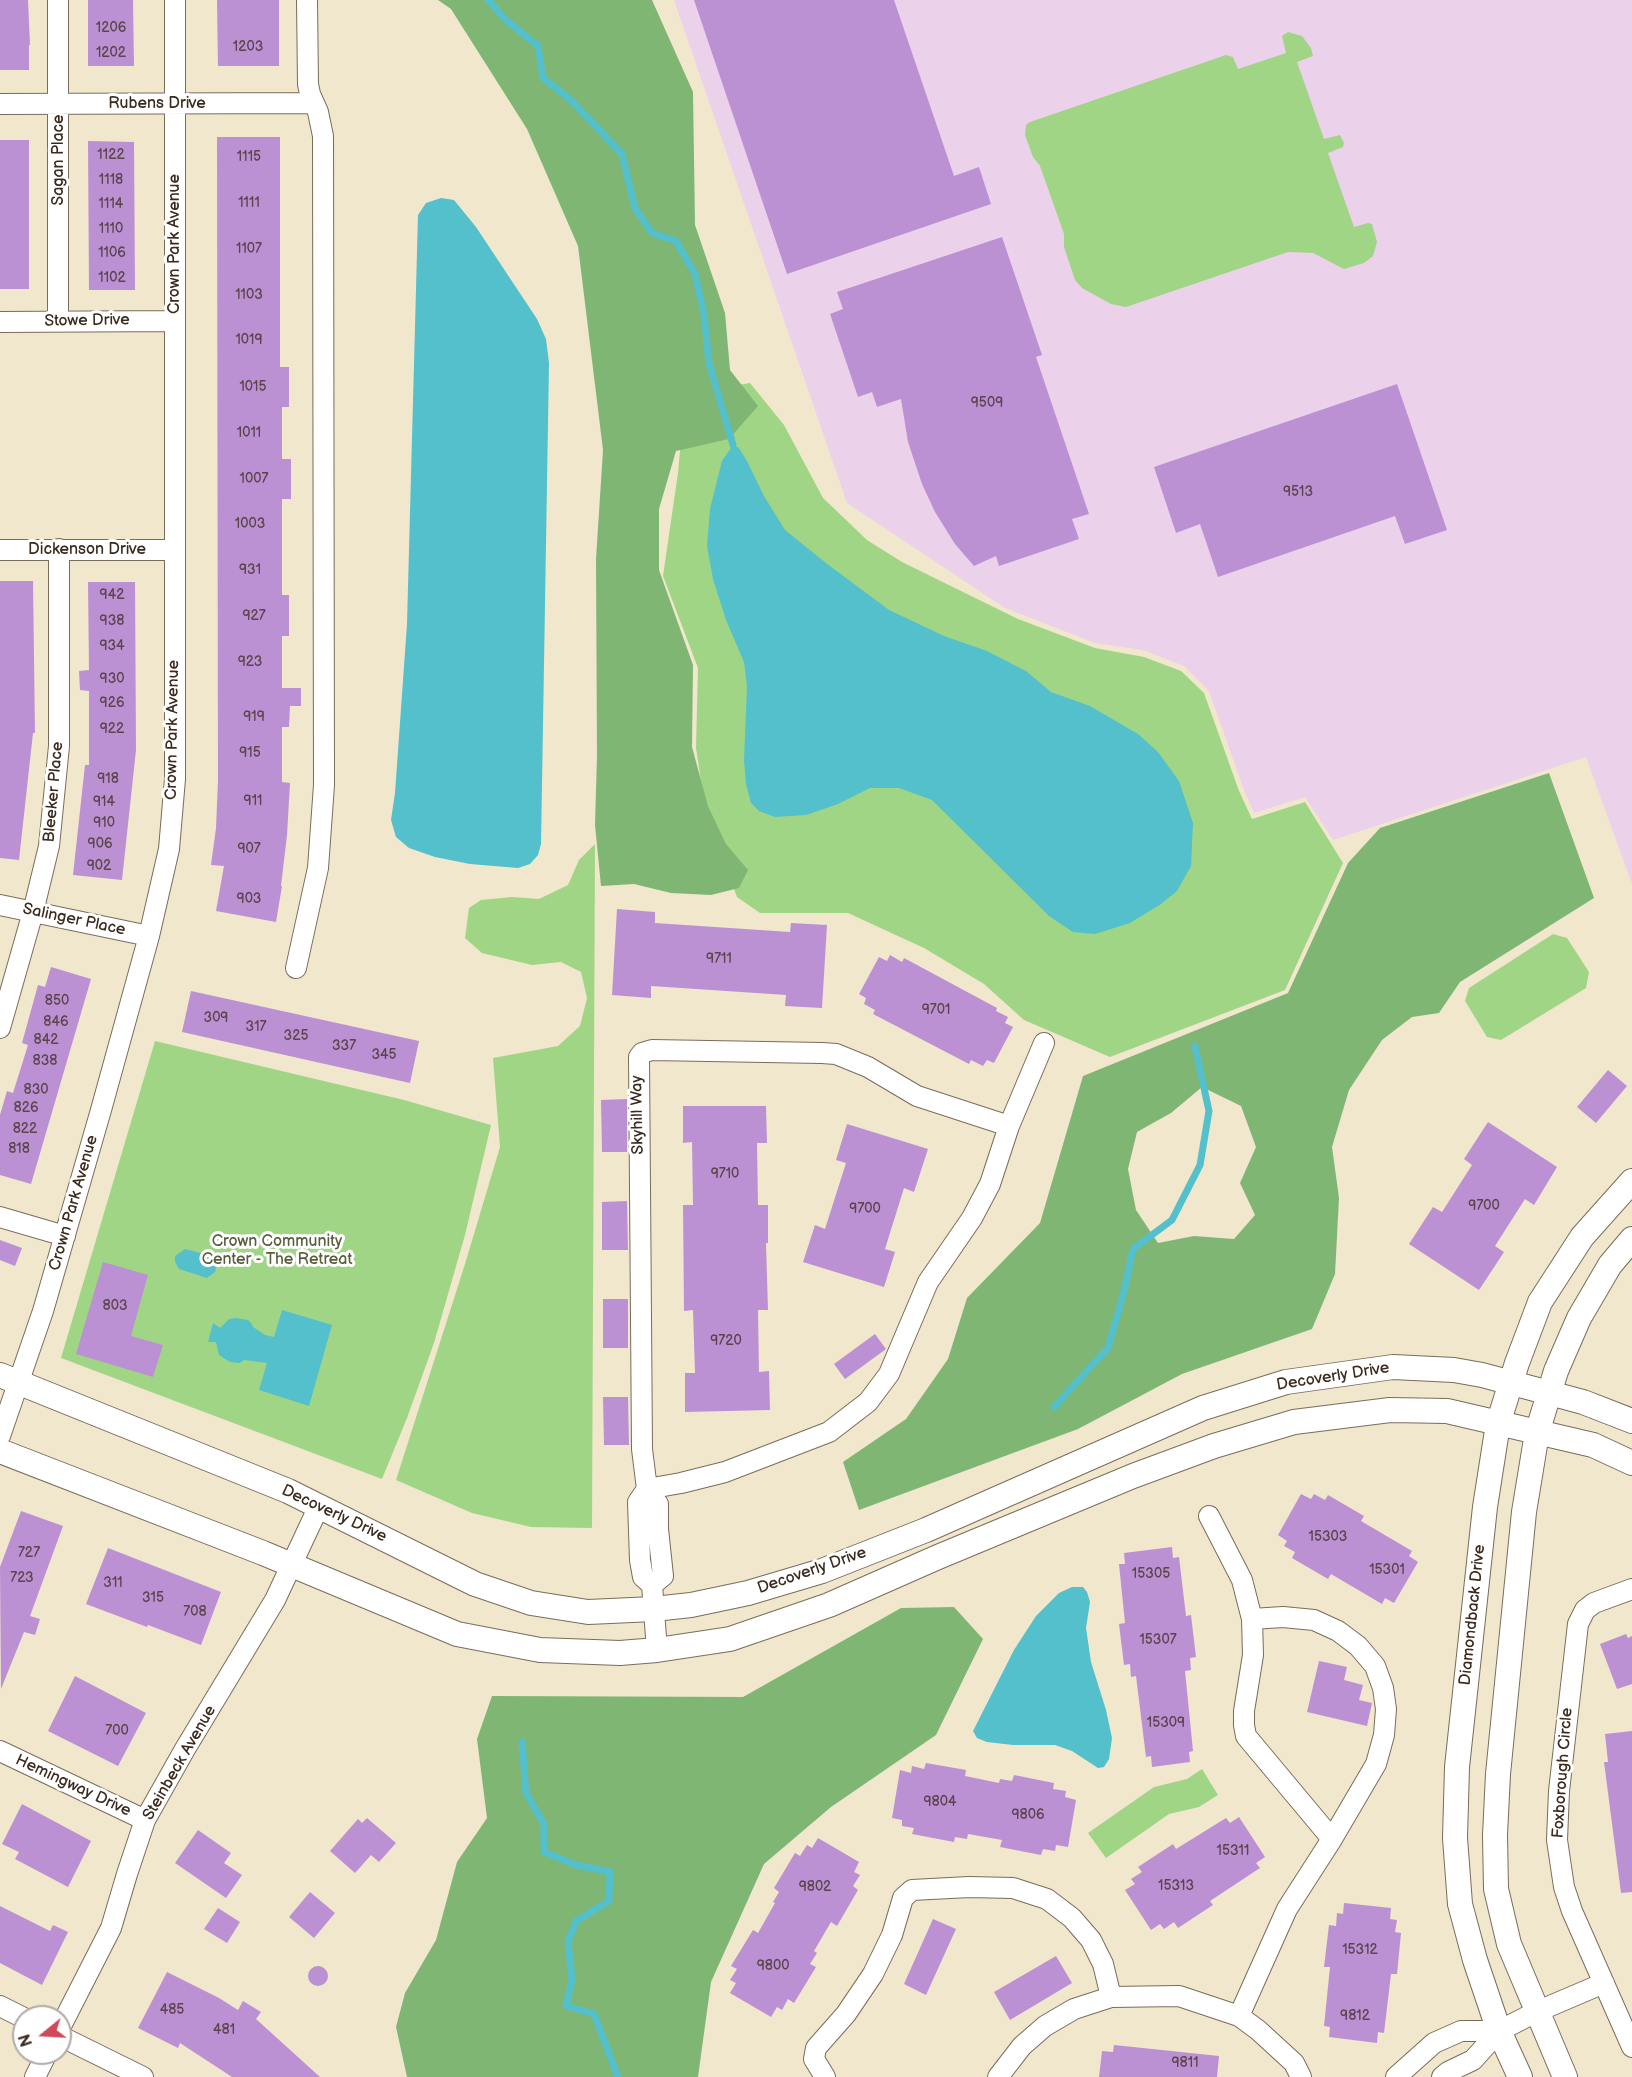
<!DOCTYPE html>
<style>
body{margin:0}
#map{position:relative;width:1632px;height:2077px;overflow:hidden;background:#f0e7cd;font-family:"Balsamiq Sans",sans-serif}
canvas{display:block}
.north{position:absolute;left:12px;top:2005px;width:60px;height:60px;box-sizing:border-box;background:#fff;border:2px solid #b1aaa5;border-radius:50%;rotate:252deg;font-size:16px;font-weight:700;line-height:24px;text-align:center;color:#3b2a1e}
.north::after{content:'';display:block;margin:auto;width:21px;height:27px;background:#d1495b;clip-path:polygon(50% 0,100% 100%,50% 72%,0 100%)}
</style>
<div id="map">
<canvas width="1632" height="2077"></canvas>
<div class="north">N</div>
</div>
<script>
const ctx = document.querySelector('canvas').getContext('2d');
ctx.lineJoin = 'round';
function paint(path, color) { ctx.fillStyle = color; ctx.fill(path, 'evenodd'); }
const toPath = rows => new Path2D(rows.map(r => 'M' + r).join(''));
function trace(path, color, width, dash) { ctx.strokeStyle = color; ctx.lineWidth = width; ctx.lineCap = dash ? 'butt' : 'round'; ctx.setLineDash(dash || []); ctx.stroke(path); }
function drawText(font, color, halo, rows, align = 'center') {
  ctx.font = font + ' "Balsamiq Sans",sans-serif'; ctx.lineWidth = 6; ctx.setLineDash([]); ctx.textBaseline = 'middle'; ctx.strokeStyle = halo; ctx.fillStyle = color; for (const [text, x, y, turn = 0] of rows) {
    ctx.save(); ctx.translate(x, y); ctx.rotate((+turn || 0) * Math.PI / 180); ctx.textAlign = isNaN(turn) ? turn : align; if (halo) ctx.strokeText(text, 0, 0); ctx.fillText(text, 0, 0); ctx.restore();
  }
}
paint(toPath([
 [674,0,1632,0,1632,884,1586,757,1333,840,1305,797,1254,813,1244,790,1209,691,1184,666,1143,650,1095,643,1005,608,847,503]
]), '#ecd1ea');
paint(toPath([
 [1288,32,1302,36,1311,48,1313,56,1297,62,1324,139,1340,135,1344,143,1343,147,1328,153,1354,227,1368,223,1372,224,1377,242,1373,256,1364,263,1344,269,1313,253,1288,252,1126,307,1111,304,1082,288,1075,280,1064,247,1064,234,1040,166,1033,157,1025,135,1026,125,1030,122,1226,55,1233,57,1238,69,1286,53,1282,36],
 [750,383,784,425,823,498,867,540,902,562,1018,619,1095,648,1144,657,1181,671,1204,693,1239,791,1252,819,1305,802,1343,863,1285,990,1110,1057,1024,1020,984,984,924,948,848,913,760,913,737,897,706,814,696,748,698,668,663,576,678,473,685,394],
 [595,844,592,1528,531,1527,472,1513,396,1480,465,1264,500,1147,493,1058,558,1046,580,1026,587,998,581,972,561,962,532,965,482,953,465,938,469,908,481,900,512,897,539,899,568,885,579,860],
 [1553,934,1567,938,1589,972,1586,988,1501,1040,1487,1037,1465,1001,1469,988],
 [155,1041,404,1100,491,1125,465,1235,434,1343,407,1418,382,1479,61,1358],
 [1202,1769,1218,1795,1199,1807,1169,1814,1106,1858,1088,1833,1154,1787,1187,1779]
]), '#a1d586');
paint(toPath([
 [438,0,652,0,693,92,695,225,725,313,730,370,758,406,729,439,676,451,659,509,659,570,693,665,692,747,708,806,726,844,748,870,739,888,711,895,671,893,634,884,601,886,595,825,597,756,596,559,603,450,578,246,527,129,451,9],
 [1549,773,1594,898,1460,982,1439,1013,1412,1017,1382,1040,1349,1090,1332,1147,1339,1198,1335,1274,1312,1329,1182,1374,1078,1429,859,1510,843,1462,906,1419,948,1359,967,1298,1040,1223,1083,1076,1288,993,1348,863,1380,828],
 [1202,1087,1241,1106,1256,1147,1240,1183,1255,1215,1234,1239,1194,1236,1158,1243,1136,1210,1128,1169,1137,1132,1171,1113],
 [954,1607,983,1639,936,1735,831,1807,764,1864,711,1982,698,2077,407,2077,396,2027,405,1993,436,1940,457,1862,487,1818,477,1739,492,1696,743,1697,901,1608]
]), '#80b673');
paint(toPath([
 [441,198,454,200,476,227,537,319,546,339,549,363,541,844,538,855,530,864,518,868,470,864,435,857,409,848,396,837,391,820,395,793,407,624,418,215,426,203],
 [733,445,739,448,747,461,764,496,785,530,826,563,889,610,944,636,987,651,1026,671,1051,692,1090,706,1138,734,1158,752,1179,781,1193,823,1191,866,1177,891,1161,904,1130,923,1095,934,1073,932,1049,916,932,800,899,788,870,788,838,804,806,815,775,817,759,811,751,803,746,784,744,760,747,686,744,662,726,620,713,579,707,546,710,509,722,461],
 [185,1249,212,1256,217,1264,215,1272,207,1278,179,1269,175,1262,175,1256],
 [282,1310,332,1325,309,1406,259,1390,267,1363,244,1360,240,1363,230,1362,219,1355,216,1342,208,1342,213,1323,220,1328,229,1319,236,1318,248,1320,252,1324,253,1327,265,1335,274,1337],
 [1072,1587,1083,1587,1087,1592,1090,1602,1086,1628,1091,1662,1106,1710,1112,1738,1109,1759,1104,1767,1098,1768,1072,1751,1055,1745,1013,1745,987,1742,977,1738,973,1731,1014,1650,1036,1616,1059,1593]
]), '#53c0cb');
trace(toPath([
 [488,0,506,20,538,46,543,78,572,101,622,154,635,208,652,233,676,241,695,274,704,314,709,363,733,445],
 [1054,1407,1108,1348,1123,1295,1133,1249,1172,1220,1200,1165,1209,1111,1195,1046],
 [522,1742,526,1793,544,1824,544,1852,576,1865,610,1872,609,1901,576,1921,568,1942,572,1979,566,2006,594,2014,618,2077]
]), '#53c0cb', 7);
paint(toPath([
 [0,0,28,0,30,45,29,45,29,70,0,70],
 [88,0,133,0,134,66,88,66],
 [217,0,279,0,279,66,218,66],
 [694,0,894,0,954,176,979,167,991,204,787,274],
 [217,137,280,137,280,367,289,367,289,407,282,407,282,459,291,459,291,499,282,499,282,595,289,595,289,636,282,636,282,688,301,688,301,706,290,706,289,727,282,727,282,782,290,783,287,835,281,886,282,886,276,922,216,911,224,866,211,865,216,828,218,781],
 [0,140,29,140,29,289,0,289],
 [88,141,134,142,135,290,89,290],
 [1002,237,1042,355,1036,357,1089,514,1072,519,1079,539,999,566,996,556,974,566,955,544,935,512,922,484,908,442,901,399,877,407,872,392,858,397,830,314,843,309,837,292],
 [1397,384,1447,530,1405,544,1395,516,1218,577,1200,524,1176,533,1154,467],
 [0,581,33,581,35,733,33,733,19,860,0,858],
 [88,582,135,582,136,750,122,880,73,875,85,765,89,765,89,691,80,690,79,671,89,670],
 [617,909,655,912,655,923,790,932,791,923,827,925,822,1008,785,1006,786,995,651,986,651,998,612,995],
 [890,955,902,962,904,958,997,1008,996,1011,1008,1017,1005,1023,1013,1027,994,1063,987,1060,983,1066,971,1060,969,1064,873,1014,875,1010,864,1004,866,998,859,994,879,957,887,961],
 [51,967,91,979,31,1184,0,1175,0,1115,7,1091,13,1093,28,1045,22,1043,38,985,45,987],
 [191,991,419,1041,410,1083,182,1032],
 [1608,1070,1627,1086,1596,1123,1577,1107],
 [627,1099,627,1152,602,1152,601,1100],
 [683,1106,766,1106,767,1143,757,1143,758,1205,768,1205,768,1243,766,1243,768,1310,758,1310,759,1372,769,1371,770,1410,685,1412,685,1373,695,1373,693,1310,684,1311,683,1205,693,1205,692,1142,683,1143],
 [1488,1122,1557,1167,1534,1205,1525,1199,1495,1246,1504,1252,1479,1290,1409,1244,1433,1207,1442,1212,1472,1165,1464,1159],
 [847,1124,928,1149,914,1192,904,1188,885,1249,895,1252,884,1287,803,1262,815,1225,825,1229,846,1163,836,1160],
 [627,1201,628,1250,602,1250,602,1202],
 [0,1240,22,1248,15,1266,0,1260],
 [103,1262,148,1275,131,1336,163,1345,153,1377,76,1354],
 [603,1299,628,1299,628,1348,603,1348],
 [875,1334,886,1349,845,1379,834,1364],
 [603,1397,628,1397,629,1445,604,1445],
 [1301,1494,1311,1499,1314,1494,1325,1500,1328,1495,1364,1516,1361,1521,1412,1551,1409,1556,1418,1562,1394,1603,1385,1598,1382,1604,1331,1574,1328,1579,1292,1558,1295,1552,1284,1546,1287,1541,1278,1535],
 [21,1511,63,1526,30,1616,40,1619,35,1635,24,1632,1,1689,0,1567],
 [1172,1547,1173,1558,1179,1557,1186,1616,1191,1615,1196,1657,1190,1658,1191,1670,1185,1671,1193,1751,1189,1752,1190,1762,1152,1767,1151,1756,1146,1757,1136,1676,1131,1677,1130,1664,1124,1665,1119,1624,1125,1623,1119,1564,1125,1564,1124,1553],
 [108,1548,221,1592,201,1645,148,1625,147,1627,86,1604],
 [1626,1634,1628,1638,1632,1636,1632,1684,1617,1689,1600,1644],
 [1319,1661,1347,1667,1344,1680,1363,1685,1359,1700,1372,1703,1367,1726,1307,1712],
 [75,1676,146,1713,118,1766,48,1731],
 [1632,1731,1632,1892,1621,1893,1604,1762,1608,1762,1605,1734],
 [926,1763,966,1770,965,1776,999,1783,1000,1779,1012,1781,1014,1775,1054,1783,1053,1789,1066,1791,1065,1797,1076,1800,1068,1847,1056,1845,1055,1851,1043,1849,1041,1855,1000,1847,1002,1840,968,1834,967,1839,955,1837,954,1842,912,1834,914,1828,902,1826,902,1820,892,1818,900,1770,911,1773,912,1766,924,1769],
 [22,1804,91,1841,68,1887,15,1859,19,1852,2,1844],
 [1239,1817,1265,1857,1256,1863,1260,1868,1210,1901,1213,1905,1178,1928,1174,1922,1164,1929,1160,1924,1151,1930,1125,1890,1135,1884,1131,1879,1142,1872,1138,1867,1173,1844,1176,1849,1226,1818,1230,1823],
 [367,1818,396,1843,379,1862,371,1855,355,1873,330,1851,358,1819,362,1823],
 [198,1830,231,1853,224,1863,242,1875,226,1898,175,1863],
 [818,1838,859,1862,854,1872,860,1875,853,1886,858,1890,837,1926,831,1922,814,1951,817,1953,810,1964,816,1967,794,2003,788,1999,782,2010,777,2007,771,2017,730,1993,736,1983,730,1980,737,1969,731,1966,753,1930,758,1933,775,1903,773,1902,779,1892,774,1888,795,1853,800,1856,807,1845,812,1848],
 [310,1892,335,1913,314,1938,289,1917],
 [1344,1903,1391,1908,1390,1919,1397,1920,1395,1932,1401,1933,1397,1974,1391,1974,1384,2033,1378,2032,1377,2043,1329,2037,1330,2027,1324,2026,1330,1967,1324,1967,1329,1925,1336,1926,1337,1913,1343,1914],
 [0,1906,50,1931,53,1925,68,1932,42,1985,0,1963],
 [218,1908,240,1922,227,1943,204,1929],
 [933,1919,956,1929,926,1995,904,1984],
 [1056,1956,1072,1983,1010,2020,994,1992],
 '308 1976a10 10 0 1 1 20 0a10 10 0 1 1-20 0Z',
 [167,1972,219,1998,238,2010,243,2001,261,2012,256,2019,320,2077,232,2077,180,2043,178,2048,138,2028],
 [1114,2045,1219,2056,1217,2077,1099,2077,1102,2051,1113,2052]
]), '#bb91d4');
const minor = toPath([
 [58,0,58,321],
 [0,104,313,103],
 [0,322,175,321],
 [0,550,174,550],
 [0,905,149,936],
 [296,968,318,868,324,785,323,136,318,112,310,94,308,84,307,0],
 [0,1028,33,912,49,846,59,746,59,549],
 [0,1217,65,1236],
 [0,1436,43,1311,101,1110,149,936,169,849,175,779,175,0],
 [1209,1516,1242,1580,1252,1619,1253,1655,1244,1711,1244,1725,1246,1736,1332,1839],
 [652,1585,663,1576,658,1529,658,1504,647,1489,642,1449,639,1057,642,1053,652,1050,822,1053,836,1054,868,1067,917,1096,1009,1126],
 [1632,1589,1594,1603,1585,1610,1578,1624,1559,1791,1557,1840,1564,1887,1572,1911,1632,2047],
 [657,1650,652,1585,643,1577,640,1560,638,1502,647,1489,681,1483,725,1472,829,1432,868,1402,889,1374,928,1282,972,1218,990,1184,1009,1126,1044,1043],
 [0,1751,145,1820],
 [0,2006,24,2018],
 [1239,2016,1287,1909,1332,1839,1376,1764,1384,1735,1386,1709,1383,1688,1375,1666,1358,1646,1338,1631,1314,1620,1283,1617,1252,1619],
 [60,2028,111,1928,127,1874,145,1820,185,1749,275,1600,319,1506],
 [60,2036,143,2077],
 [35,2077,47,2053],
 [825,2077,814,2059,816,2048,846,2014,873,1974,892,1935,903,1898,912,1890,969,1887,1013,1888,1047,1899,1072,1918,1091,1940,1103,1964,1111,1997],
 [998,2077,1022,2046,1045,2026,1074,2009,1111,1997,1179,1996,1239,2016,1258,2030,1294,2063,1301,2077],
 [1396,2077,1434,2043,1461,2031,1499,2031],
 [1442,2077,1448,2072,1473,2060,1499,2031,1536,2012,1604,1983]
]);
const tertiary = toPath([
 [0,1375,288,1491,475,1584,531,1603,588,1612,654,1609,691,1605,748,1593,822,1571,926,1530,1203,1408,1286,1382,1393,1367,1454,1370,1482,1375,1583,1402,1632,1421],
 [0,1451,263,1553,457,1634,540,1650,620,1653,657,1650,730,1639,829,1605,938,1557,1133,1476,1214,1446,1294,1422,1390,1410,1447,1411,1593,1445,1632,1463],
 [1520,2077,1499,2031,1475,1960,1460,1904,1455,1838,1457,1767,1485,1507,1498,1424,1517,1363,1540,1302,1582,1237,1632,1181],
 [1565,2077,1509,1944,1496,1889,1495,1835,1498,1774,1524,1512,1537,1433,1556,1371,1579,1318,1610,1265,1632,1239]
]);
trace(minor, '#7a6c5b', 22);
trace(tertiary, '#7a6c5b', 26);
trace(minor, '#fff', 20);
trace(tertiary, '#fff', 24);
drawText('14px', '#5b444c', null, [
 ["1206",111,28],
 ["1203",248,47],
 ["1202",111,53],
 ["1122",111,155],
 ["1115",249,157],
 ["1118",111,180],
 ["1111",249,203],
 ["1114",111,204],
 ["1110",111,229],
 ["1107",249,249],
 ["1106",112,253],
 ["1102",112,278],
 ["1103",249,295],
 ["1019",249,340],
 ["1015",253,387],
 ["9509",987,403],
 ["1011",249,433],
 ["1007",254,479],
 ["9513",1298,492],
 ["1003",250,524],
 ["931",250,570],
 ["942",112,595],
 ["927",254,616],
 ["938",112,621],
 ["934",112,646],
 ["923",250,662],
 ["930",112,679],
 ["926",112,703],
 ["919",254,717],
 ["922",112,729],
 ["915",250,753],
 ["918",108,779],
 ["911",253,801],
 ["914",104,802],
 ["910",104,823],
 ["906",100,844],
 ["907",249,849],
 ["902",99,866],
 ["903",249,899],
 ["9711",719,959],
 ["850",57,1001],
 ["9701",936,1010],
 ["309",216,1018],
 ["846",56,1022],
 ["317",256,1027],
 ["325",296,1036],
 ["842",46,1040],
 ["337",344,1046],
 ["345",384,1055],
 ["838",45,1061],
 ["830",36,1090],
 ["826",26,1108],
 ["822",25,1129],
 ["818",19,1149],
 ["9710",725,1174],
 ["9700",1484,1206],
 ["9700",865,1209],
 ["803",115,1306],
 ["9720",726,1341],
 ["15303",1328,1537],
 ["727",29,1553],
 ["15301",1387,1570],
 ["15305",1151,1574],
 ["723",22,1578],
 ["311",113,1583],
 ["315",153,1598],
 ["708",195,1612],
 ["15307",1158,1640],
 ["15309",1166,1723],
 ["700",117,1731],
 ["9804",940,1802],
 ["9806",1028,1815],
 ["15311",1233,1851],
 ["15313",1176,1886],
 ["9802",815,1887],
 ["15312",1360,1950],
 ["9800",773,1966],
 ["485",172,2010],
 ["9812",1355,2016],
 ["481",224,2030],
 ["9811",1185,2063]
]);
drawText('16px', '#3b2a1e', '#fff', [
 ["Rubens Drive",157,104],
 ["Sagan Place",59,160,-90],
 ["Crown Park Avenue",175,244,-90],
 ["Stowe Drive",87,321,-1],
 ["Dickenson Drive",87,550],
 ["Crown Park Avenue",173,730,-89],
 ["Bleeker Place",54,792,-85],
 ["Salinger Place",74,920,12],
 ["Skyhill Way",638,1115,-91],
 ["Crown Park Avenue",74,1203,-74],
 ["Decoverly Drive",1333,1377,-9],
 ["Decoverly Drive",334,1514,25],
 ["Decoverly Drive",812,1571,-19],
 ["Diamondback Drive",1473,1615,-84],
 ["Steinbeck Avenue",180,1763,-60],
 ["Foxborough Circle",1563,1773,-86],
 ["Hemingway Drive",73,1786,25]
]);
drawText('16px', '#5a5d3d', '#fff', [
 ["Crown Community",277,1242],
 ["Center - The Retreat",277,1260]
]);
</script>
